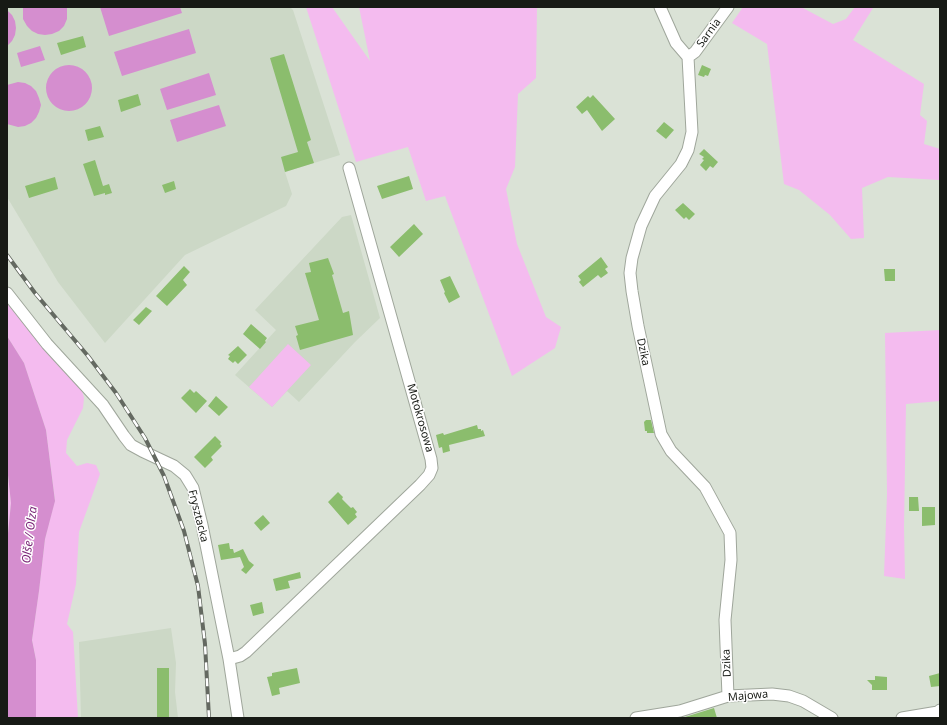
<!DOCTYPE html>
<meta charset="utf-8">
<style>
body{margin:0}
#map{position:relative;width:947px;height:725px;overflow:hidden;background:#dae2d6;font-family:"Noto Sans",sans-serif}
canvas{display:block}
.frame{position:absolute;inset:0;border:8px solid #171a15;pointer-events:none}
</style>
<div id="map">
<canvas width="947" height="725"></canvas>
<div class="frame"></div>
</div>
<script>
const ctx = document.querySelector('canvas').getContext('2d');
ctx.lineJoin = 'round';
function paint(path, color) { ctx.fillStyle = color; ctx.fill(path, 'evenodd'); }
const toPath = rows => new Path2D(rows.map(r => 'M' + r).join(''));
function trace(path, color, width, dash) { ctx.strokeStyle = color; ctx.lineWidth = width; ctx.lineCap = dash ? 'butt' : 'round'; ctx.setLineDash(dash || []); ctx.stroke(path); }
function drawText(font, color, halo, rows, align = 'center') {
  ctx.font = font + ' "Noto Sans",sans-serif'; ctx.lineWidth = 3; ctx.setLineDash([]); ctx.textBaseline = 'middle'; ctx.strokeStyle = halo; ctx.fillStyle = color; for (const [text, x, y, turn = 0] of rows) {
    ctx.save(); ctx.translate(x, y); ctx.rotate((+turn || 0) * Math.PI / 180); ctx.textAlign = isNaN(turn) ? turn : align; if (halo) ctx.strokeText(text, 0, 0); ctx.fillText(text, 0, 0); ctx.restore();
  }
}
paint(toPath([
 [7,7,290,7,293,10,340,155,285,172,292,194,286,206,185,255,105,343,58,282,7,197],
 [351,215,380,318,355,342,299,402,287,391,272,407,235,375,276,330,255,310,342,217],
 [171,628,176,663,175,692,178,718,81,718,79,642]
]), '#ccd8c6');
paint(toPath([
 [306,7,332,7,370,61,359,7,537,7,536,78,518,94,515,167,506,189,517,244,546,317,561,327,555,348,512,376,445,196,426,201,408,147,356,162],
 [743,7,801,7,833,24,846,19,855,7,871,7,873,8,853,40,924,84,920,115,927,121,924,144,940,149,940,180,888,177,862,188,864,238,851,239,830,215,799,190,784,184,767,44,732,23],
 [7,303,47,352,81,387,84,398,83,408,67,440,66,453,77,466,87,463,96,465,100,474,79,532,76,584,67,624,73,632,78,718,36,718,36,660,32,640,39,591,45,539,55,500,46,430,24,363,7,336],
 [940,330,940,401,906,404,904,527,905,579,884,576,887,494,885,333],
 [288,344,311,365,272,407,249,387],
 [7,466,11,503,7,543]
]), '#f4bbef');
paint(toPath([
 [23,7,67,7,67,19,64,26,59,31,52,34,45,35,38,34,32,31,27,26,23,19],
 [100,7,180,7,182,13,109,36],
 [7,10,12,15,15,21,16,28,15,35,12,41,7,46],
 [189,29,196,53,122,76,114,52],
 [40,46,45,60,21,67,17,53],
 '46 88a23 23 0 1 1 46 0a23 23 0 1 1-46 0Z',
 [209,73,216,95,167,110,160,89],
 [18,82,25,83,31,86,36,91,39,98,41,105,39,112,36,118,31,123,25,126,18,127,7,124,7,85],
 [219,105,226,126,177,142,170,120],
 [7,336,24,363,46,430,55,501,45,539,39,591,32,640,36,660,36,718,7,718,7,543,11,503,7,466]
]), '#d58ecf');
paint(toPath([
 [83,36,86,47,61,55,57,43],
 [284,54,311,140,307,142,314,163,285,172,281,157,298,152,270,58],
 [702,65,711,69,708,76,705,75,704,77,698,75],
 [138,94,141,105,121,112,118,100],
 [593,95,615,119,602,131,587,110,582,114,576,107,588,96,590,98],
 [664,122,674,130,666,139,656,131],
 [100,126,104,137,88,141,85,130],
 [704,149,718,162,713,168,710,166,706,171,700,165,704,160,702,159,704,157,699,154],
 [95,160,103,186,109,184,112,193,105,195,105,193,94,196,83,164],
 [409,176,413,189,382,199,377,186],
 [55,177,58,189,29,198,25,186],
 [174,181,176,189,165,193,162,185],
 [683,203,695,214,689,220,686,217,684,219,675,210],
 [414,224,423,234,399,257,390,247],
 [601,257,608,267,605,269,608,273,601,278,598,275,583,287,579,282,581,280,578,276],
 [328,258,334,274,332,275,343,313,349,311,353,335,300,350,296,336,298,335,295,326,319,320,305,273,311,272,309,263],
 [184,266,190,272,183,280,187,285,167,306,156,296],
 [884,269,895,269,895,281,885,281],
 [450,276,460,297,449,303,444,293,445,292,440,280],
 [146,307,152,311,139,325,133,320],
 [251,324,267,338,265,341,266,342,260,349,243,334],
 [238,346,247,355,238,364,235,361,233,363,228,359,230,356,228,355],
 [190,389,194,393,196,391,207,401,196,413,181,398],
 [216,396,228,407,219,416,208,406],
 [646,420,651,420,654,433,647,433,647,431,645,431,644,422],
 [477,425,478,429,481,429,481,431,483,430,485,436,449,445,450,451,443,453,442,447,439,448,436,435,443,433,444,435],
 [215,436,221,442,220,444,222,446,211,457,213,460,205,468,194,457],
 [338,492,343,497,342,499,351,508,353,507,357,512,355,514,357,517,348,525,328,502],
 [909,497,918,497,919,511,909,511],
 [922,507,935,507,935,525,922,526],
 [263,515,270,523,261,531,254,523],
 [229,543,230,549,233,549,234,553,243,549,249,561,254,565,246,574,241,570,244,567,240,557,221,560,218,545],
 [300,572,301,578,288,581,290,588,276,591,273,579],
 [262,602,264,613,253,616,250,605],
 [157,668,169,668,169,718,157,718],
 [297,668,300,683,279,688,280,694,272,696,267,677,272,676,272,673],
 [940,673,940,686,931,687,929,676],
 [875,676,887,677,887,690,872,690,872,685,867,680,875,680],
 [714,708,717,718,685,718,685,717]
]), '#8bbd6d');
const minor = toPath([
 [660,7,676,43,688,57,692,132,688,150,681,164,655,196,641,226,632,258,630,273,632,291,638,326,661,434,671,451,705,487,730,533,731,560,725,620,728,696],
 [688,57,695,52,728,7],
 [7,293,47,344,103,405,124,436,131,445,142,451,174,466,185,475,193,488,202,525,229,659,238,718],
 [229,659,240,656,246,652,420,485,429,475,432,468,431,459,349,168],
 [636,718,680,711,728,696,772,694,789,696,803,701,832,718],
 [902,718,938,712,940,710]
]);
trace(minor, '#9fa69b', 13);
trace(minor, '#fff', 11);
const rail = toPath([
 [7,255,35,293,88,356,116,393,145,438,164,476,184,531,198,586,205,644,209,718]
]);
trace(rail, '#646961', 4);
trace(rail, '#fff', 2.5, [8]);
drawText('11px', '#171a15', '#fff', [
 ["Sarnia",709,33,-54],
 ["Dzika",643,352,78],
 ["Motokrosowa",420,418,74],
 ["Frysztacka",198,516,76],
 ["Dzika",727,663,-92],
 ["Majowa",748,696,-5]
]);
drawText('italic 12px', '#7b2878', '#fff', [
 ["Olše / Olza",30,535,-83]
]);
</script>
